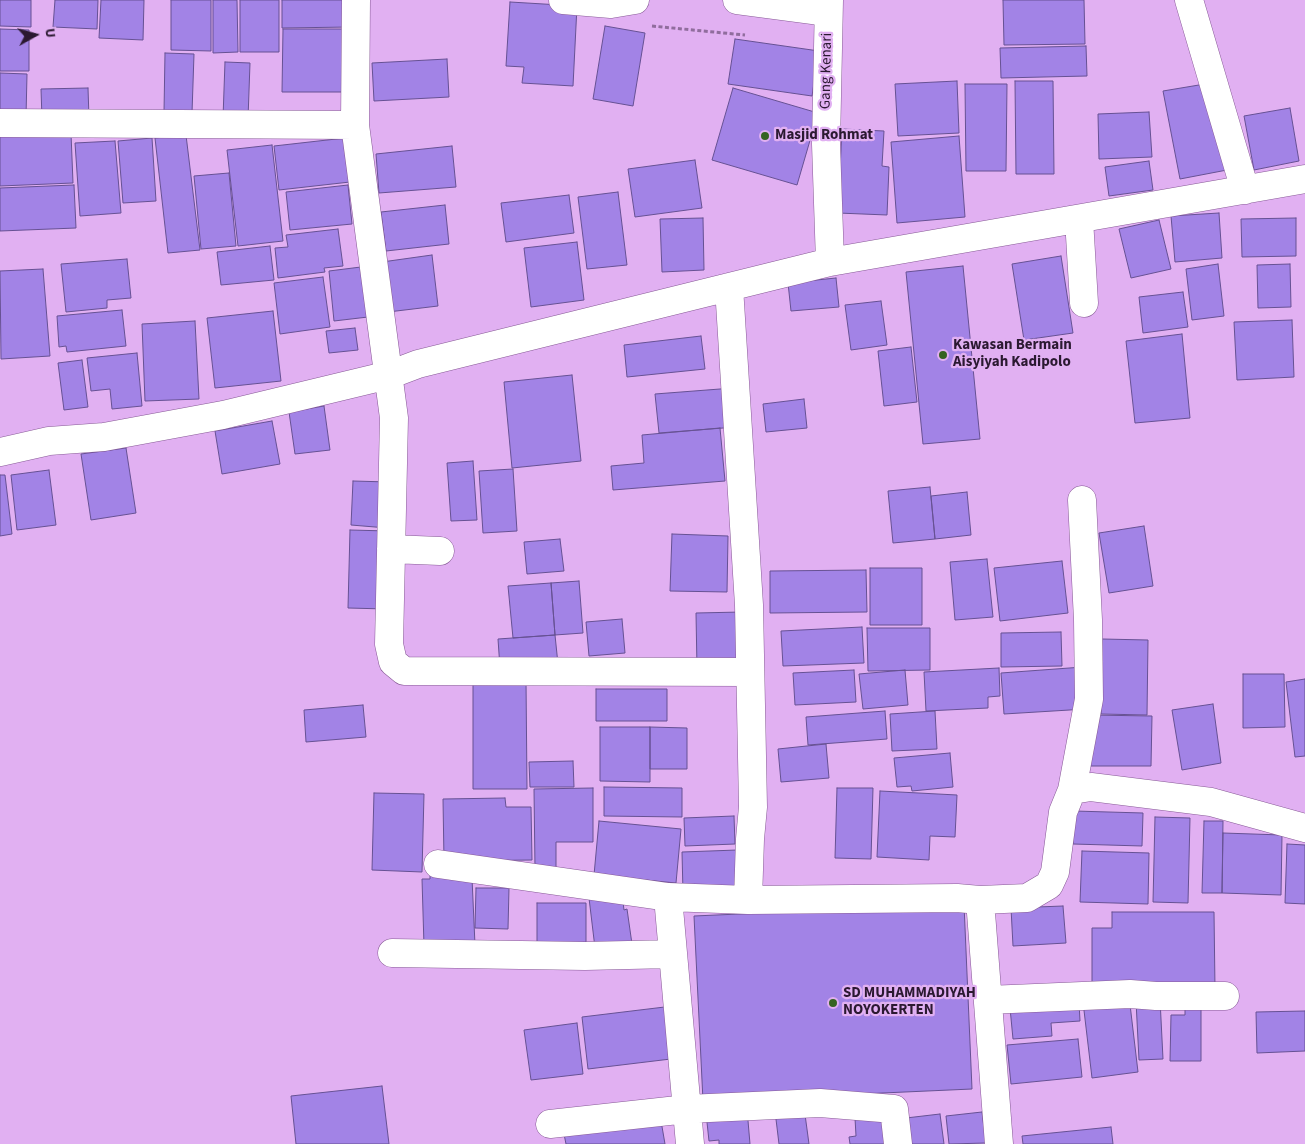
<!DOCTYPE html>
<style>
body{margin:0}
#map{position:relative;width:1305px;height:1144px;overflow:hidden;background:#e1b0f2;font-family:"Source Sans 3",sans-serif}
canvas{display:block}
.north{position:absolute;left:10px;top:10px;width:50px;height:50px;-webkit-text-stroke:4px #e1b0f2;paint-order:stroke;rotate:83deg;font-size:14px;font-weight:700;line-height:20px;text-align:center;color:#2b1931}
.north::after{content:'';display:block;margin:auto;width:18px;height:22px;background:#2b1931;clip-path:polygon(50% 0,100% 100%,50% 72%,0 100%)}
</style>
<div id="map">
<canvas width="1305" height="1144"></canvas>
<div class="north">U</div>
</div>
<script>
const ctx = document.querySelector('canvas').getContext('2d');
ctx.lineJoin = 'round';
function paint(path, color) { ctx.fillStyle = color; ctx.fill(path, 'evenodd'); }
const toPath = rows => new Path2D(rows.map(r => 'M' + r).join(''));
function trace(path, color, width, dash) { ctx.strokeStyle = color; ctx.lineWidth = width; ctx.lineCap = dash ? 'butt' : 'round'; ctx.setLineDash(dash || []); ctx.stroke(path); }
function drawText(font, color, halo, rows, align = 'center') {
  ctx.font = font + ' "Source Sans 3",sans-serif'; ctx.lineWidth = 4.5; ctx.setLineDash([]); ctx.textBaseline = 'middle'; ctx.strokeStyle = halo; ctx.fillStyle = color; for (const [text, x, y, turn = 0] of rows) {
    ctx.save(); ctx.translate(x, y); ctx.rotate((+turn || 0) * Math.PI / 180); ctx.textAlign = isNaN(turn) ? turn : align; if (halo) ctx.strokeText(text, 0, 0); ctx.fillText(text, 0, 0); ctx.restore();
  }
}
const building = toPath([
 [0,0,31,0,31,27,0,26,0,0],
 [55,0,98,0,97,29,53,27,55,0],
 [101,0,144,0,143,40,99,38,101,0],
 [171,0,211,0,211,51,171,50,171,0],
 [213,0,237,0,238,52,213,53,213,0],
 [240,0,279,0,279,52,240,52,240,0],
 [282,0,350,0,350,27,282,28,282,0],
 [1003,0,1084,0,1085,44,1004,45,1003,0],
 [510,2,577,6,573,86,522,83,524,67,506,66,510,2],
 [605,26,645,33,633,106,593,99,605,26],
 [0,29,29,30,29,71,0,71,0,29],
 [283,29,345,29,345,92,282,92,283,29],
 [735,39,819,51,812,96,728,84,735,39],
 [1086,46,1087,76,1001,78,1000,48,1086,46],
 [165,53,194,54,192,113,164,112,165,53],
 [447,59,449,97,374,101,372,63,447,59],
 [225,62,250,63,248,119,223,118,225,62],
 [0,73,27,74,26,117,0,117,0,73],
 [957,81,959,133,898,136,895,84,957,81],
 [1015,81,1053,81,1054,174,1016,174,1015,81],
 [1211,83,1227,170,1180,179,1163,91,1211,83],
 [965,84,1007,84,1006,171,966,171,965,84],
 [88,88,89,118,42,119,41,89,88,88],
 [733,88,818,113,797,185,712,160,733,88],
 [1290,108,1299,161,1254,170,1244,116,1290,108],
 [1149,112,1152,157,1099,159,1098,114,1149,112],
 [842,129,884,131,882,166,889,167,887,215,838,213,842,129],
 [71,133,73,183,0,186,0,136,71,133],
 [186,135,200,250,168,253,155,138,186,135],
 [959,136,965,217,897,223,891,142,959,136],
 [152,138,156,201,123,203,118,141,152,138],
 [345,138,350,182,279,190,274,146,345,138],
 [115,141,121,213,80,216,75,143,115,141],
 [272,145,283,241,238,246,227,150,272,145],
 [452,146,456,187,379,193,376,154,452,146],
 [695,160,702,208,635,217,628,169,695,160],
 [1149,161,1153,190,1109,196,1105,167,1149,161],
 [229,173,236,246,201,249,194,176,229,173],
 [74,185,76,228,0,231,0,188,74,185],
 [348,185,352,224,290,230,286,192,348,185],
 [618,192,627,265,587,269,578,197,618,192],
 [569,195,574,233,506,242,501,203,569,195],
 [445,205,449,244,386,251,381,212,445,205],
 [1219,213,1222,258,1175,262,1171,216,1219,213],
 [703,218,704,270,662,272,660,219,703,218],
 [1296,218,1296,256,1242,257,1241,219,1296,218],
 [1159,220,1171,269,1131,278,1119,229,1159,220],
 [338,229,343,266,324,268,325,272,278,278,275,248,288,247,286,235,338,229],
 [577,242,584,300,531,307,524,248,577,242],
 [270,246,274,280,221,285,217,252,270,246],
 [432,255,438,306,388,312,382,262,432,255],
 [1061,256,1073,333,1024,340,1012,264,1061,256],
 [127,259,131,298,107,300,107,308,66,312,61,264,127,259],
 [1218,264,1224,316,1192,320,1186,269,1218,264],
 [1290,264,1291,307,1258,308,1257,265,1290,264],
 [963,266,980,439,923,444,906,272,963,266],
 [361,267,368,317,334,321,329,271,361,267],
 [43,269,50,356,1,359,0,271,43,269],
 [323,277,330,327,280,334,274,283,323,277],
 [836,278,839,307,791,311,788,283,836,278],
 [1183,292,1188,327,1143,333,1139,297,1183,292],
 [881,301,887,345,851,350,845,305,881,301],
 [122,310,126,346,67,352,66,346,59,347,57,316,122,310],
 [273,311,281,381,215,388,207,318,273,311],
 [1292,320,1294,377,1237,380,1234,322,1292,320],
 [195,321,199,399,145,401,142,324,195,321],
 [355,328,358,350,329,353,326,331,355,328],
 [1182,334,1190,418,1135,423,1126,341,1182,334],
 [701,336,705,369,627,377,624,345,701,336],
 [911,347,917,402,884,406,878,351,911,347],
 [137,353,142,406,112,409,110,389,91,391,87,358,137,353],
 [82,360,88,407,64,410,58,363,82,360],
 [572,375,581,461,512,468,504,382,572,375],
 [733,388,736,427,659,433,655,394,733,388],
 [804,399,807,428,766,432,763,404,804,399],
 [324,406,330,450,295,454,289,412,324,406],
 [272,421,280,464,222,474,215,431,272,421],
 [720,428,725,481,613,490,611,466,644,463,642,435,720,428],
 [126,448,136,513,91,520,81,454,126,448],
 [473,461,477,520,451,521,447,463,473,461],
 [513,469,517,531,483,533,479,471,513,469],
 [49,470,56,525,17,530,11,475,49,470],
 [0,475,5,475,12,534,0,536,0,475],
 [353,481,389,482,387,528,351,525,353,481],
 [930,487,935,539,893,543,888,491,930,487],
 [967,492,971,535,935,539,931,496,967,492],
 [1144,526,1153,586,1109,593,1099,533,1144,526],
 [350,530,388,531,386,609,348,608,350,530],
 [672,534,728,536,727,592,670,591,672,534],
 [560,539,564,571,527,574,524,542,560,539],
 [987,559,993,617,955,620,950,562,987,559],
 [1062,561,1068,613,1000,621,994,568,1062,561],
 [870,568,922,568,922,625,870,625,870,568],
 [866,570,867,612,770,613,770,571,866,570],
 [579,581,583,633,555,635,551,583,579,581],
 [551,583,555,635,513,638,508,586,551,583],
 [742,612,744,668,697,669,696,613,742,612],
 [622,619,625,653,589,656,586,622,622,619],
 [862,627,864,663,783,666,781,631,862,627],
 [867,628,930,628,930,670,868,671,867,628],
 [1061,632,1062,666,1001,667,1001,633,1061,632],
 [555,635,558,664,500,668,498,639,555,635],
 [1102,639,1148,640,1147,715,1101,714,1102,639],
 [1083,667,1086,709,1004,714,1001,673,1083,667],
 [999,668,1000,696,988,697,988,708,926,711,924,672,999,668],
 [854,670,856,702,795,705,793,673,854,670],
 [905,670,908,705,863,709,859,674,905,670],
 [1243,674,1284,674,1285,727,1243,728,1243,674],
 [526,679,527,789,473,789,473,680,526,679],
 [1305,679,1305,756,1295,757,1286,682,1305,679],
 [596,689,667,689,667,721,596,721,596,689],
 [1213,704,1221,763,1182,770,1172,710,1213,704],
 [363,705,366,737,306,742,304,710,363,705],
 [885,711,887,739,808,745,806,717,885,711],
 [935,711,937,749,892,751,890,714,935,711],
 [1090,715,1152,716,1151,766,1089,766,1090,715],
 [600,727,650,727,650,782,600,781,600,727],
 [650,727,687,728,687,769,650,769,650,727],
 [826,744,829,778,781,782,778,749,826,744],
 [950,753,953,787,912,791,911,786,897,787,894,758,950,753],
 [573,761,574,787,530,787,529,762,573,761],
 [604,787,682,788,682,817,604,816,604,787],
 [593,788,593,842,556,842,556,869,535,869,534,789,593,788],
 [837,788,873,788,871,859,835,858,837,788],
 [880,791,957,795,955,837,930,836,929,860,877,857,880,791],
 [374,793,424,794,422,872,372,870,374,793],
 [505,798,506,807,531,807,532,860,444,861,443,799,505,798],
 [1074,811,1143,813,1142,846,1073,844,1074,811],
 [734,816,735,844,685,846,684,818,734,816],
 [1155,817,1190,818,1188,903,1153,902,1155,817],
 [599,821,681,829,676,883,594,875,599,821],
 [1204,821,1223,821,1222,893,1202,893,1204,821],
 [1223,833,1282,835,1281,895,1222,893,1223,833],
 [1287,844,1305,845,1305,904,1285,903,1287,844],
 [737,850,738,891,683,893,682,852,737,850],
 [1082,851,1149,853,1148,904,1080,902,1082,851],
 [430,870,472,878,475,945,424,946,422,879,430,879,430,870],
 [476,888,509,888,508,929,475,928,476,888],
 [622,894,624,910,627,909,632,944,595,948,589,898,622,894],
 [537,903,586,903,586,944,537,944,537,903],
 [964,904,972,1089,703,1101,694,916,964,904],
 [1063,906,1066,943,1013,946,1011,908,1063,906],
 [1112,912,1214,912,1215,989,1092,990,1092,928,1112,928,1112,912],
 [1129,996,1138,1072,1092,1078,1083,1002,1129,996],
 [1160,999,1163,1059,1139,1060,1136,1001,1160,999],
 [1079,1002,1080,1021,1051,1023,1052,1036,1013,1039,1010,1008,1079,1002],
 [673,1006,679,1058,588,1069,582,1017,673,1006],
 [1185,1007,1201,1007,1201,1061,1170,1061,1171,1015,1185,1015,1185,1007],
 [1305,1011,1305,1051,1257,1053,1256,1012,1305,1011],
 [577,1023,583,1074,531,1080,524,1030,577,1023],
 [1078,1039,1082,1077,1011,1084,1007,1045,1078,1039],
 [382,1086,389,1144,296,1144,291,1096,382,1086],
 [804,1107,809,1144,779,1144,775,1111,804,1107],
 [747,1109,750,1144,719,1144,719,1140,709,1141,706,1113,747,1109],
 [982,1112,986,1143,949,1144,946,1116,982,1112],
 [893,1114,897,1144,850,1144,849,1137,856,1136,855,1118,893,1114],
 [940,1114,944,1144,909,1144,906,1118,940,1114],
 [660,1115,665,1144,566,1144,563,1129,660,1115],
 [1111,1127,1113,1144,1023,1144,1022,1136,1111,1127]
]);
paint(building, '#a283e6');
trace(building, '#665193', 1);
const minor = toPath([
 [356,0,355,125,394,418,389,644,393,662,404,671,750,672],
 [563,0,611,4,635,0],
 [737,0,828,12],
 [829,0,826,144,830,262],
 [1189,0,1245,190],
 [0,123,355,125],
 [1079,219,1084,303],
 [729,287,749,605,753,807,750,839,748,900],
 [0,452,49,441,104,437,223,415,389,375,418,364,830,262,1305,179],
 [391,549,440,551],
 [1072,790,1089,699,1088,620,1082,500],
 [438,864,668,897,748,900,957,898,980,900,999,1144],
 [668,897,690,1144],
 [980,900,1027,898,1049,885,1055,872,1063,812,1072,790,1091,787,1211,802,1305,828],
 [392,953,585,956,672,954],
 [988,1000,1130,994,1156,996,1225,996],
 [550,1124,687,1109,820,1103,894,1109,898,1144]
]);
trace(minor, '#875a96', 29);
trace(toPath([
 [652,26,745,35]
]), '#906d9d', 3, [4, 2.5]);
trace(minor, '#fff', 28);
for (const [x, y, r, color] of [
 [765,136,5,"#366321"],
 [943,355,5,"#366321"],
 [833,1003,5,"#366321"]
]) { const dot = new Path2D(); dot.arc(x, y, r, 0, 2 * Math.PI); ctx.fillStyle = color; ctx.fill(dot); trace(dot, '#e1b0f2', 2); }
drawText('15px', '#2b1931', '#e1b0f2', [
 ["Gang Kenari",827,71,-89]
]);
drawText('bold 15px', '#2b1931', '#e1b0f2', [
 ["Masjid Rohmat",775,136],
 ["Kawasan Bermain",953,346],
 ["Aisyiyah Kadipolo",953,363],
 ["SD MUHAMMADIYAH",843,994],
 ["NOYOKERTEN",843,1011]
], 'left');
</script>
